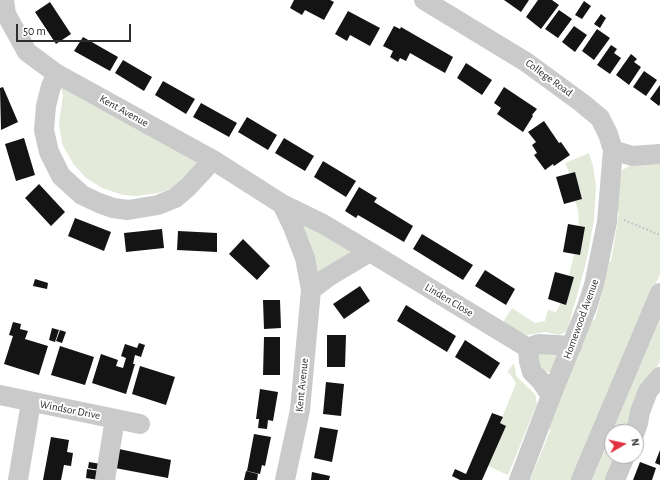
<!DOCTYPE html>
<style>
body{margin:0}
#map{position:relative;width:660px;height:480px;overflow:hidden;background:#fff;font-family:"Alegreya Sans",sans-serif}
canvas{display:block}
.north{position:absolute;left:604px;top:424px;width:40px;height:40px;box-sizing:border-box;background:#fff;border:1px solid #ababab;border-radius:50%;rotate:81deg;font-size:11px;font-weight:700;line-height:16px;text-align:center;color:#2d2d2d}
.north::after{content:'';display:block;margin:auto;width:14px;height:18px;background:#e23140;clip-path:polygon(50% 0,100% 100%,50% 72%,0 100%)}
.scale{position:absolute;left:16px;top:24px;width:115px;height:18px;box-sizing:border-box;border:2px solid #2d2d2d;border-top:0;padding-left:5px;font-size:12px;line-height:14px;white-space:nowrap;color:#2d2d2d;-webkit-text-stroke:3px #fff;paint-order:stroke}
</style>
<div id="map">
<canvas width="660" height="480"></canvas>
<div class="north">N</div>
<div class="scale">50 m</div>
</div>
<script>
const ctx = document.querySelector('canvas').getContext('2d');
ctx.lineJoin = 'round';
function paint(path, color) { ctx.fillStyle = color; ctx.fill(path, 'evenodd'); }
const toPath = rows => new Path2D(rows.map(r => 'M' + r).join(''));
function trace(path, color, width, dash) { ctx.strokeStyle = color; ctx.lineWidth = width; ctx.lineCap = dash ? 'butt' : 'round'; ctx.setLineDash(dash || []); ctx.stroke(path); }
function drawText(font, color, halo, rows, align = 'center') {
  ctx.font = font + ' "Alegreya Sans",sans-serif'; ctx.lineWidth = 4; ctx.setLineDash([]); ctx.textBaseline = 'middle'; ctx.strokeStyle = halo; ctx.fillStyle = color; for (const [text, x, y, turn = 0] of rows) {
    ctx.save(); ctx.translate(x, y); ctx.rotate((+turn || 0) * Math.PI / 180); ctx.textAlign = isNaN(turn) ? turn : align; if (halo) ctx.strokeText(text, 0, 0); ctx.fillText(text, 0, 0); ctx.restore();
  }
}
paint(toPath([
 [60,87,200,163,170,189,158,193,137,196,123,195,102,188,86,178,74,165,62,144,59,123,63,95],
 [589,153,593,166,596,186,594,220,586,263,569,324,566,332,559,335,545,332,527,335,519,333,503,322,512,308,535,323,545,321,548,310,556,312,574,277,569,275,574,254,579,255,584,227,579,226,578,210,575,201,582,199,575,172,569,173,565,163],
 [660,161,660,274,573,480,530,480,550,431,548,424,588,325,595,319,605,283,602,277,604,266,611,261,619,213,613,209,622,170,630,166],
 [302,222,350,250,348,257,320,273,312,270],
 [660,319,660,361,630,432,612,432],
 [538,353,558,354,551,372,545,372,541,370,537,356],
 [514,363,516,375,520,380,534,393,536,397,537,404,508,475,488,466,506,426,500,423,516,383,510,374,507,372],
 [612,433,612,456,620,456,610,480,592,480]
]), '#e3eada');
paint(toPath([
 [294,0,330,0,334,2,324,20,305,10,302,15,290,8],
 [504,0,529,0,521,12],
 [538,0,552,0,559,5,541,29,526,17],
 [584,1,591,6,582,19,575,15],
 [50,2,71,34,56,44,35,12],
 [559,10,572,19,558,38,545,29],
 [348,11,380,28,370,46,350,35,347,41,335,34],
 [601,14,606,18,600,28,594,24],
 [394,26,400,29,401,27,453,57,445,73,410,53,406,61,400,58,398,62,390,57,393,51,383,46],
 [574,26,587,35,575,52,562,42],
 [597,29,610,38,594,60,582,51],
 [83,37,118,57,110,71,74,51],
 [611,45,617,49,614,53,621,58,610,74,597,65],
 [631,54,637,59,634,62,641,67,629,85,616,75],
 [123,60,152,77,144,91,115,73],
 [466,63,492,80,482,95,457,78],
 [644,71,657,80,646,96,633,87],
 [163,81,195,99,186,114,155,95],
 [660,85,660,104,659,106,650,99],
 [3,87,18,122,1,130,0,88],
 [504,87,537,109,532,115,533,116,523,132,497,114,501,108,494,103],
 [201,103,237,123,229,137,193,117],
 [247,117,277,135,268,150,238,132],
 [544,121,559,143,561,142,570,155,554,166,553,164,545,170,534,155,537,153,532,145,536,142,528,132],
 [24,138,35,175,16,181,5,144],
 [284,138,314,156,305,171,275,153],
 [323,161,356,181,346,197,314,177],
 [575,172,582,199,564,204,556,177],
 [39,184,65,212,51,226,25,198],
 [359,187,377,198,374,202,413,226,404,242,358,215,356,218,345,211],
 [75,218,111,232,104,251,68,236],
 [568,224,585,227,580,255,563,252],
 [162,229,164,248,126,252,124,233],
 [178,231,217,233,217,252,177,250],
 [422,234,473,265,463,280,413,249],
 [243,239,270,266,257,280,229,254],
 [485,270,515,289,506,305,475,286],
 [555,272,574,277,566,305,548,299],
 [35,279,48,283,47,289,33,286],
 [360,286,370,301,344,319,333,304],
 [263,300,280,300,281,328,264,329],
 [406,305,456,336,447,352,397,321],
 [13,322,21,324,20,329,28,331,25,339,48,346,39,375,4,364,13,336,9,335],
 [52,328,59,330,55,342,49,340],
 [60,330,66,332,62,343,56,341],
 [327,335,346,335,345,367,327,367],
 [264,337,280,337,280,375,263,375],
 [465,340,500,363,490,379,455,357],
 [139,343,145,345,141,357,135,355,133,364,135,364,126,394,92,383,101,354,118,360,116,366,123,368,126,358,121,356,125,344,137,348],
 [60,346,94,357,85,385,51,375],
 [140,366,175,377,166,405,132,394],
 [326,382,344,384,341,416,323,414],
 [260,389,278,392,273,421,268,420,267,429,258,428,259,419,256,419],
 [492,413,503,417,500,423,506,426,482,480,460,480,452,476,455,469,466,474],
 [320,427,338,430,332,462,314,458],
 [254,434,271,437,265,466,262,465,260,474,247,471],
 [51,437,69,440,67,452,73,453,71,466,64,465,61,480,43,480],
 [119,449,171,460,168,478,115,468],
 [660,450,660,465,655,463],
 [89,462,101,464,100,470,88,468],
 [640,462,656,468,652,480,633,480],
 [87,469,100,471,99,480,86,478],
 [246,471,258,474,257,480,244,480],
 [312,472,330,476,329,480,311,480]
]), '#141414');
trace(toPath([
 [624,220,660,235]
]), '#cacaca', 2.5, [2, 2]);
trace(toPath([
 [4,0,6,14,27,52,57,74,213,160,282,204,323,224,370,252,328,277,311,290,300,410,285,480],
 [424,0,526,62,582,103,600,118,608,134,613,150,632,156,660,154],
 [57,74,51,86,46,106,44,130,49,152,61,176,82,195,99,203,113,208,128,210,158,205,175,198,188,187,213,160],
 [282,204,293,227,305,258,311,290],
 [370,252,528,348],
 [0,395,140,424],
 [551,396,541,381,532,372,529,361,528,348,539,344,572,346],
 [635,432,638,423,640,412,648,391,660,377],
 [18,480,31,402],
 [105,480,115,419],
 [519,480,551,396,587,307,594,285,607,222,613,150],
 [581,480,660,293],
 [615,480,625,456]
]), '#cacaca', 20);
drawText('11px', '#2d2d2d', '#fff', [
 ["College Road",549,78,36],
 ["Kent Avenue",124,111,29],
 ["Linden Close",449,300,31],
 ["Homewood Avenue",581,319,-70],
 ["Kent Avenue",302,385,-84],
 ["Windsor Drive",70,410,11]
]);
</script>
